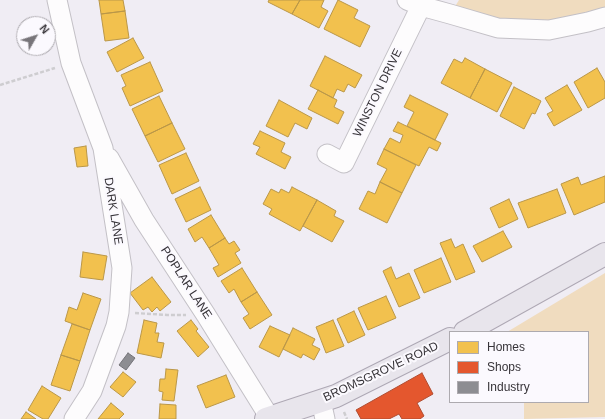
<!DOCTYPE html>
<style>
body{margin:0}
#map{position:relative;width:605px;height:419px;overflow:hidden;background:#f0edf4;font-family:Arial,sans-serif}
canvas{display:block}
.legend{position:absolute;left:449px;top:331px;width:140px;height:72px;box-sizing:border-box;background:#fbf9fe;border:1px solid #adaaaf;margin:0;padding:5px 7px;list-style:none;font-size:12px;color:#373439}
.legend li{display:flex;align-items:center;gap:8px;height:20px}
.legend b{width:20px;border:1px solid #adaaaf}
.north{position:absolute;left:16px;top:16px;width:40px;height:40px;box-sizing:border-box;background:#fbf9fe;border:1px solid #adaaaf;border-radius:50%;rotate:51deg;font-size:11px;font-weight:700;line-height:16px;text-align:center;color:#373439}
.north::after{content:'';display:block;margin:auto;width:14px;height:18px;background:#78757a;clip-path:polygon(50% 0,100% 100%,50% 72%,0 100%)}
</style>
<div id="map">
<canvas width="605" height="419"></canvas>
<ul class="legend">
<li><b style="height:11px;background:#f2c14e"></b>Homes</li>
<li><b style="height:11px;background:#e4572e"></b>Shops</li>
<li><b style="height:11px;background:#8d8d92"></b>Industry</li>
</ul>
<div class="north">N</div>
</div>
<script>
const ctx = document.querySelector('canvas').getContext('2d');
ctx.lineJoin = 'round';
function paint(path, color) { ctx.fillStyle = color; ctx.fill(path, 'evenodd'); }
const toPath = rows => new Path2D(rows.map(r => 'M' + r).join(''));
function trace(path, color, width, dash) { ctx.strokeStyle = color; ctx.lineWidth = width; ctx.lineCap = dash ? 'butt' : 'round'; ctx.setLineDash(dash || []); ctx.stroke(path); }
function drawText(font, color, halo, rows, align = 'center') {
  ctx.font = font + ' Arial,sans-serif'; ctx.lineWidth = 4; ctx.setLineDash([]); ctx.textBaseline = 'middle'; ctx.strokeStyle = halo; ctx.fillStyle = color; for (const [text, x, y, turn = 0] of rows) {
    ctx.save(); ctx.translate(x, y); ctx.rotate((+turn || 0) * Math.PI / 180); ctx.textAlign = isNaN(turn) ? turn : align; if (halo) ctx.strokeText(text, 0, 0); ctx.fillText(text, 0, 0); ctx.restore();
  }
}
paint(toPath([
 [459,0,605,0,605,16,549,28,451,13],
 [605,273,605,417,524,419,524,402,588,402,588,332,507,332]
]), '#f0dcbf');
const homes = toPath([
 [99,0,123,0,125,11,101,14,99,0],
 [269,0,300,0,292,14,268,2,269,0],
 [300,0,324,0,321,7,328,11,319,28,292,14,300,0],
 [338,0,358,10,354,18,370,26,360,47,324,29,338,0],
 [125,11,129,38,105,41,101,14,125,11],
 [133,38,144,58,117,72,107,52,133,38],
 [325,56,362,75,355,88,348,84,344,92,337,89,333,98,310,86,325,56],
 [465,58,485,69,470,98,441,83,454,59,462,63,465,58],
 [150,62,163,91,130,106,122,88,126,86,121,75,150,62],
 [597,68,605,82,605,98,588,108,574,82,597,68],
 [485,69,512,83,497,112,470,98,485,69],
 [567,85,582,110,554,126,547,114,553,111,545,98,567,85],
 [514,87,541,101,535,114,532,113,524,129,500,116,514,87],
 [318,90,337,100,334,107,344,112,338,124,308,109,318,90],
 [410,95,448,114,435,140,407,126,414,112,404,107,410,95],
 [159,96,172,123,145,136,132,109,159,96],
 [279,100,312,118,307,129,295,123,288,137,266,126,279,100],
 [398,122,441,143,437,151,429,147,419,166,384,149,390,138,400,143,403,135,393,131,398,122],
 [172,123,185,149,158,162,145,136,172,123],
 [260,131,285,143,281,152,291,157,285,169,256,154,260,147,253,144,260,131],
 [86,146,88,166,77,167,74,148,86,146],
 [384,149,416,165,402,193,380,182,387,169,377,164,384,149],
 [186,153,199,181,172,194,159,165,186,153],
 [605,176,605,202,574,215,561,184,578,177,581,185,605,176],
 [380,182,402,193,387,223,359,209,368,191,375,194,380,182],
 [200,187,211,210,186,222,175,199,200,187],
 [292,187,317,200,300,231,269,214,272,209,263,204,271,189,279,193,281,189,289,193,292,187],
 [557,189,566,213,528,228,518,203,557,189],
 [509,199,518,219,499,228,490,208,509,199],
 [317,200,336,211,334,216,344,221,332,242,303,226,317,200],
 [211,215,225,238,209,248,202,237,195,242,188,229,211,215],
 [503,231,512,247,482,262,473,246,503,231],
 [225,238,229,244,234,241,240,250,235,253,241,263,218,277,213,268,219,265,209,248,225,238],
 [451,239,455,248,463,244,475,272,456,280,440,243,451,239],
 [83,252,107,256,103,280,80,277,83,252],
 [441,258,451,282,424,293,414,270,441,258],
 [391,267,396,279,409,273,420,298,399,307,383,271,391,267],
 [242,268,257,292,241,302,234,289,229,293,221,281,242,268],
 [152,277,171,302,160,311,157,307,152,312,148,307,143,310,130,293,152,277],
 [257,292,272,315,250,329,243,318,249,314,241,302,257,292],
 [83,293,101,299,90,330,65,321,69,307,77,310,83,293],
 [386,296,396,318,368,330,358,308,386,296],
 [354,311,365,335,348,343,337,319,354,311],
 [144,320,157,323,155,333,159,333,157,342,164,343,161,358,137,353,144,320],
 [191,320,198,329,196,331,209,347,198,357,177,331,191,320],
 [333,320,344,346,326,353,316,327,333,320],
 [72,324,90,330,80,361,61,355,72,324],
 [270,326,290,335,279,357,259,347,270,326],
 [293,328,315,339,312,345,320,349,314,360,303,354,301,358,283,349,293,328],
 [61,355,80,361,70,391,51,385,61,355],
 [166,369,178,370,174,401,162,400,163,392,159,391,160,379,165,379,166,369],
 [123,372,136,382,123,397,110,387,123,372],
 [226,375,235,397,206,408,197,386,226,375],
 [42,386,61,398,48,419,43,419,28,410,42,386],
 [111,403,124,414,119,419,98,419,111,403],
 [160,404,176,405,176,419,159,419,160,404],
 [26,412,36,419,21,419,26,412]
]);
paint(homes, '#f2c14e');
trace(homes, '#ba9748', 1);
const shops = toPath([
 [422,373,433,394,417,403,424,416,420,419,402,419,399,414,389,419,361,419,356,410,422,373]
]);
paint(shops, '#e4572e');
trace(shops, '#b04c31', 1);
const industry = toPath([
 [128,353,135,358,126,370,119,365,128,353]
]);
paint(industry, '#8d8d92');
trace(industry, '#737277', 1);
const minor = toPath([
 [57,0,71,63,103,148,122,268,119,312,116,326,92,391,74,419],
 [407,0,421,6,450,14,498,28,549,30,588,22,605,17],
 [327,154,344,163,421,6],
 [109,158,144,220,206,315,270,418],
 [321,401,325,419]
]);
const major = toPath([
 [465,332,605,254],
 [266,419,336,396,450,339]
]);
trace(minor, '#c3c0c6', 21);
trace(major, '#aea8b4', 24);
trace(toPath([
 [0,85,55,68],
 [135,313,167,315,186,315],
 [344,412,347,419]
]), '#cecdd0', 2.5, [4, 2]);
trace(minor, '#fdfcfd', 19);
trace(major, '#e8e5ec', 22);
drawText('12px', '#373439', '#fbf9fe', [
 ["WINSTON DRIVE",378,93,-64],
 ["DARK LANE",113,211,81],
 ["POPLAR LANE",186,283,57],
 ["BROMSGROVE ROAD",381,372,-25]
]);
</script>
